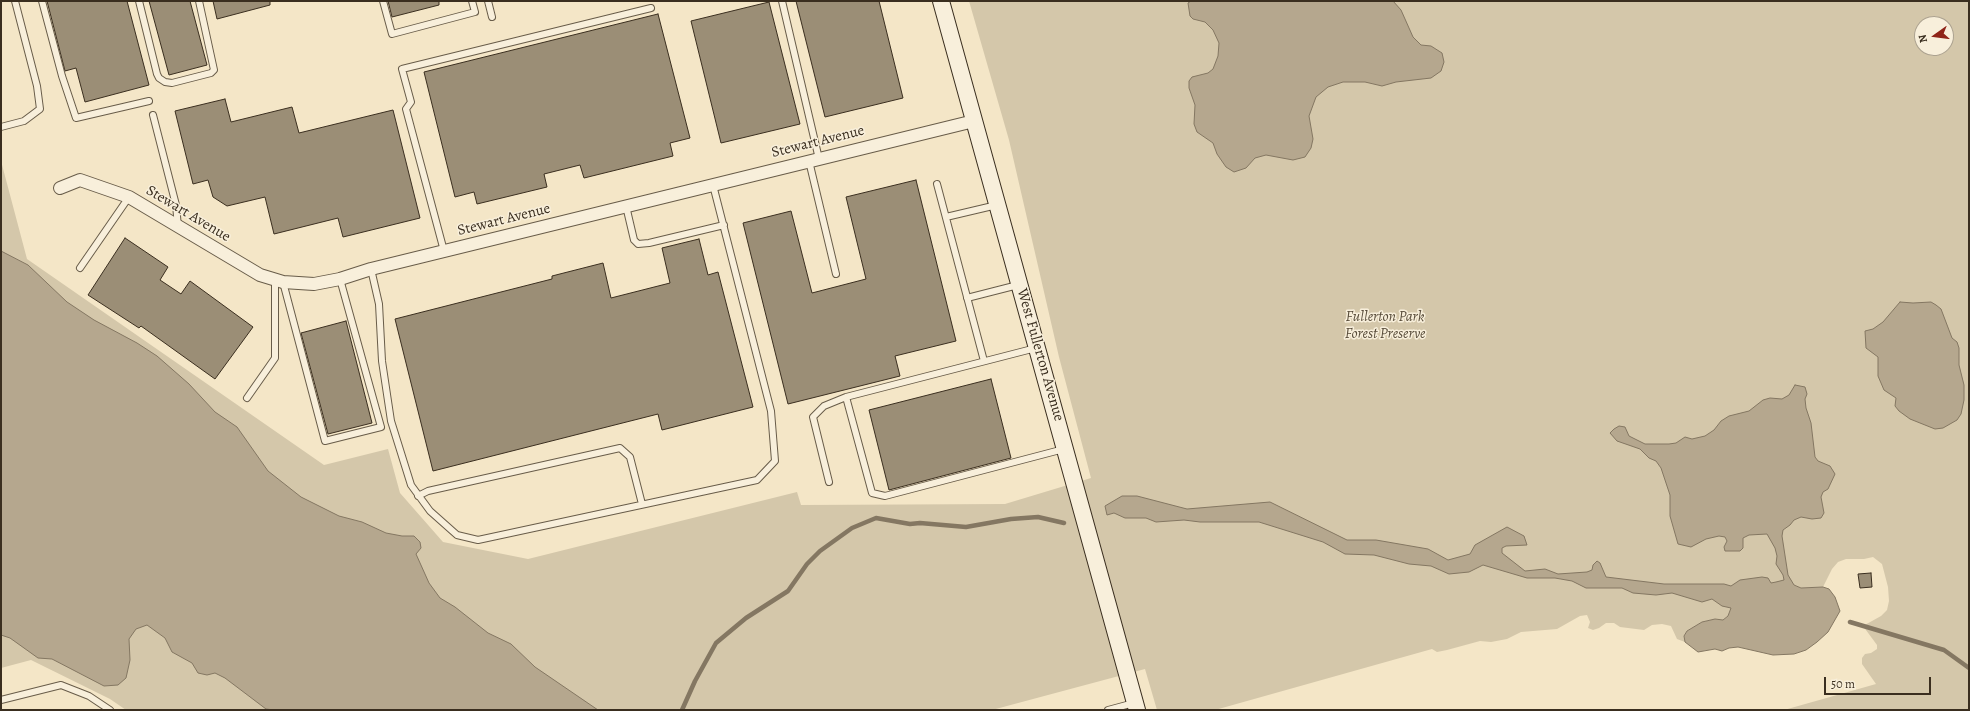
<!DOCTYPE html>
<style>
body{margin:0}
#map{position:relative;width:1970px;height:711px;overflow:hidden;background:#f4e6c7;font-family:Alegreya,serif}
canvas{display:block}
.frame{position:absolute;inset:0;border:2px solid #3a2e1f;pointer-events:none}
.north{position:absolute;left:1914px;top:16px;width:40px;height:40px;box-sizing:border-box;background:#f8efdb;border:1px solid #aca290;border-radius:50%;rotate:256deg;font-size:11px;font-weight:700;line-height:16px;text-align:center;color:#3a2e1f}
.north::after{content:'';display:block;margin:auto;width:14px;height:18px;background:#8f2418;clip-path:polygon(50% 0,100% 100%,50% 72%,0 100%)}
.scale{position:absolute;left:1824px;top:677px;width:107px;height:18px;box-sizing:border-box;border:2px solid #3a2e1f;border-top:0;padding-left:5px;font-size:12px;line-height:14px;white-space:nowrap;color:#3a2e1f;-webkit-text-stroke:3px #f8efdb;paint-order:stroke}
</style>
<div id="map">
<canvas width="1970" height="711"></canvas>
<div class="frame"></div>
<div class="north">N</div>
<div class="scale">50 m</div>
</div>
<script>
const ctx = document.querySelector('canvas').getContext('2d');
ctx.lineJoin = 'round';
function paint(path, color) { ctx.fillStyle = color; ctx.fill(path, 'evenodd'); }
const toPath = rows => new Path2D(rows.map(r => 'M' + r).join(''));
function trace(path, color, width, dash) { ctx.strokeStyle = color; ctx.lineWidth = width; ctx.lineCap = dash ? 'butt' : 'round'; ctx.setLineDash(dash || []); ctx.stroke(path); }
function drawText(font, color, halo, rows, align = 'center') {
  ctx.font = font + ' Alegreya,serif'; ctx.lineWidth = 3; ctx.setLineDash([]); ctx.textBaseline = 'middle'; ctx.strokeStyle = halo; ctx.fillStyle = color; for (const [text, x, y, turn = 0] of rows) {
    ctx.save(); ctx.translate(x, y); ctx.rotate((+turn || 0) * Math.PI / 180); ctx.textAlign = isNaN(turn) ? turn : align; if (halo) ctx.strokeText(text, 0, 0); ctx.fillText(text, 0, 0); ctx.restore();
  }
}
paint(toPath([
 [969,1,1969,1,1969,710,1784,710,1876,684,1862,664,1862,658,1865,654,1871,653,1877,649,1877,645,1863,626,1881,616,1887,610,1889,601,1888,587,1882,564,1873,557,1864,559,1846,559,1838,562,1832,569,1823,587,1801,588,1794,585,1771,583,1762,577,1755,579,1732,607,1728,616,1723,620,1715,619,1702,622,1687,631,1684,636,1685,642,1677,639,1671,626,1662,624,1652,625,1644,630,1620,627,1614,623,1606,623,1599,628,1593,630,1588,628,1590,622,1587,615,1580,616,1557,629,1521,632,1507,639,1491,642,1480,641,1447,650,1437,652,1432,649,1215,710,1157,710,1145,669,992,710,126,710,110,699,31,660,1,668,1,161,27,259,324,465,388,449,400,493,443,542,528,559,797,492,801,505,1005,504,1091,478,1059,357,1009,140],
 [1922,24,1946,24,1946,48,1922,48]
]), '#d4c7aa');
const water = toPath([
 [1191,1,1393,1,1401,10,1413,37,1421,45,1431,46,1442,53,1444,62,1441,71,1431,78,1396,82,1382,86,1365,82,1343,82,1328,87,1316,97,1309,116,1313,139,1311,148,1305,157,1293,160,1266,155,1255,158,1246,168,1234,172,1226,167,1217,154,1213,143,1197,132,1194,124,1195,105,1189,88,1189,81,1192,77,1208,73,1213,69,1218,56,1219,43,1213,30,1205,22,1193,19,1190,16,1188,3,1191,1],
 [1,251,28,265,67,302,94,320,137,343,157,356,189,384,215,412,237,427,268,471,301,497,339,516,362,522,386,533,402,536,414,536,420,542,421,548,416,554,429,583,440,598,455,607,488,633,511,644,535,667,598,710,274,710,266,709,225,678,215,673,207,675,198,673,192,663,172,652,165,638,147,625,136,629,129,639,130,660,126,678,118,685,104,686,52,659,38,658,10,638,1,635,1,251],
 [1900,302,1913,303,1931,302,1936,305,1941,309,1952,338,1957,342,1959,348,1959,365,1964,385,1964,400,1961,414,1957,420,1943,428,1935,429,1910,419,1899,411,1895,406,1896,398,1884,390,1878,376,1878,357,1866,348,1865,331,1873,329,1883,322,1900,302],
 [1795,385,1805,387,1807,394,1805,399,1806,408,1811,423,1815,457,1818,461,1830,466,1835,474,1828,489,1823,492,1821,497,1824,513,1821,518,1812,519,1801,517,1794,520,1790,525,1783,530,1782,536,1788,575,1794,585,1801,588,1823,587,1829,589,1835,597,1840,611,1828,632,1817,642,1806,650,1794,654,1773,655,1738,647,1729,648,1722,651,1715,649,1698,652,1685,642,1684,636,1687,631,1702,622,1715,619,1723,620,1728,616,1731,608,1722,606,1712,599,1702,602,1672,593,1656,595,1633,593,1622,588,1586,588,1572,581,1555,578,1527,578,1483,565,1469,572,1449,574,1431,566,1409,564,1374,555,1345,554,1323,542,1259,522,1200,522,1184,520,1156,522,1146,518,1125,518,1114,513,1107,515,1105,506,1122,496,1137,496,1187,509,1270,502,1347,540,1376,540,1428,549,1448,560,1470,554,1475,545,1507,527,1524,536,1527,545,1506,546,1502,548,1502,553,1525,571,1545,569,1558,574,1587,572,1592,570,1593,565,1597,561,1600,563,1606,577,1664,584,1724,584,1731,586,1740,580,1762,577,1768,578,1771,583,1776,582,1784,580,1783,575,1776,564,1777,556,1775,548,1767,534,1749,535,1743,538,1743,548,1740,551,1725,551,1724,547,1727,541,1725,537,1719,536,1706,539,1691,547,1678,544,1670,516,1670,495,1661,468,1656,461,1649,458,1640,449,1617,441,1610,433,1614,429,1619,426,1625,427,1629,436,1645,444,1669,444,1676,443,1685,437,1692,439,1705,436,1714,430,1721,421,1729,416,1749,411,1763,400,1770,398,1782,399,1789,395,1795,385]
]);
paint(water, '#b5a78e');
trace(water, '#847762', 1);
trace(toPath([
 [1850,622,1944,650,1969,668],
 [682,710,695,681,716,643,746,618,788,591,807,564,820,551,852,528,876,518,910,524,920,523,966,527,1011,519,1038,517,1064,523]
]), '#847762', 4.5);
const building = toPath([
 [47,1,127,1,149,85,85,102,76,68,65,71,47,1],
 [149,1,190,1,207,65,169,75,149,1],
 [213,1,270,1,270,5,217,19,213,1],
 [388,1,439,1,439,5,392,17,388,1],
 [796,1,879,1,903,98,825,117,796,1],
 [769,2,800,124,721,143,691,21,769,2],
 [658,14,690,138,670,143,673,156,584,178,580,165,544,174,547,187,477,204,474,192,455,197,424,72,658,14],
 [225,99,231,122,292,107,299,133,393,110,420,218,343,237,338,218,274,234,265,197,227,206,213,197,208,180,193,184,175,111,225,99],
 [916,180,956,341,895,356,900,376,788,404,743,223,791,211,812,293,866,279,846,197,916,180],
 [125,238,168,267,160,280,181,294,190,281,253,327,215,379,141,326,139,328,88,295,125,238],
 [699,239,708,275,718,272,753,407,662,430,658,414,433,471,395,319,552,279,552,276,603,263,611,298,670,283,662,248,699,239],
 [346,321,372,423,328,434,301,333,346,321],
 [991,379,1011,458,889,490,869,410,991,379],
 [1871,573,1872,587,1860,588,1858,574,1871,573]
]);
paint(building, '#9b8e76');
trace(building, '#3a2e1f', 1);
const lane = toPath([
 [42,1,62,76,76,118,149,101],
 [139,1,157,74,159,78,165,82,172,83,211,73,214,70,199,1],
 [383,1,392,34,475,12,472,1],
 [488,1,492,17],
 [782,1,819,159],
 [153,115,176,205,178,227],
 [1,127,24,121,40,109,37,86,15,1],
 [809,161,836,274],
 [937,184,984,361],
 [626,206,634,240,638,244,649,243,724,225],
 [946,217,997,205],
 [444,251,406,109,411,102,402,69,651,8],
 [80,268,129,197],
 [371,269,379,304,382,361,391,421,411,485,430,511,457,535,478,540,757,480,775,461,771,411,713,185],
 [283,282,325,441,381,427,340,279],
 [967,298,1018,285],
 [846,397,872,493,885,496,1064,449],
 [247,398,275,358,275,280],
 [829,482,813,417,824,406,846,397,1036,348],
 [418,496,428,491,620,448,630,457,642,504],
 [1,700,61,685,89,696,110,710],
 [1108,710,1134,703]
]);
const street = toPath([
 [60,188,80,180,129,197,260,275,283,282,314,284,340,279,371,269,974,121]
]);
const secondary = toPath([
 [941,1,1137,710]
]);
trace(lane, '#685c49', 8);
trace(street, '#685c49', 14);
trace(secondary, '#3a2e1f', 18);
trace(lane, '#f8efdb', 6);
trace(street, '#f8efdb', 12);
trace(secondary, '#f8efdb', 16);
drawText('15px', '#3a2e1f', '#f8efdb', [
 ["Stewart Avenue",818,142,-14],
 ["Stewart Avenue",188,214,31],
 ["Stewart Avenue",504,220,-14],
 ["West Fullerton Avenue",1040,355,74]
]);
drawText('italic 15px', '#594d3b', '#f8efdb', [
 ["Fullerton Park",1385,317],
 ["Forest Preserve",1385,334]
]);
</script>
